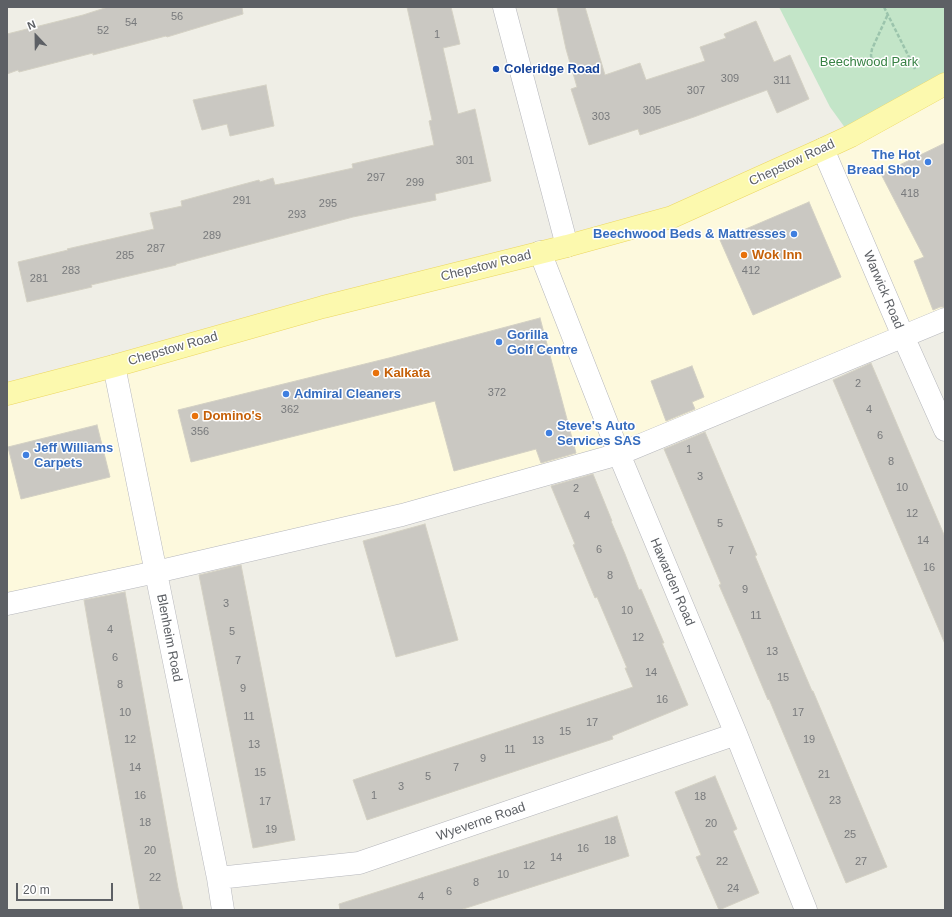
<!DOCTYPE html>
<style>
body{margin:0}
#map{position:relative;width:952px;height:917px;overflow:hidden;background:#efeee6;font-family:Helvetica,sans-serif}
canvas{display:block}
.frame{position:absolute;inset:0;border:8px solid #5d6065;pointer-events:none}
.north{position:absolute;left:16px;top:16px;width:40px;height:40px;-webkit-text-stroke:3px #fff;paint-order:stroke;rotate:338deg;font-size:11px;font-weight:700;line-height:16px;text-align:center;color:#5d6065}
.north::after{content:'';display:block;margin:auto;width:14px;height:18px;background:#5d6065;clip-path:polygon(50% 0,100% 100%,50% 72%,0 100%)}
.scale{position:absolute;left:16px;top:883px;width:97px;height:18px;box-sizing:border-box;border:2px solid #5d6065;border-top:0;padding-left:5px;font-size:12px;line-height:14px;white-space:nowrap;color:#5d6065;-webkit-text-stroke:3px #fff;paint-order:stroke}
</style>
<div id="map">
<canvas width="952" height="917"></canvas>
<div class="frame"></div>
<div class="north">N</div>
<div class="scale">20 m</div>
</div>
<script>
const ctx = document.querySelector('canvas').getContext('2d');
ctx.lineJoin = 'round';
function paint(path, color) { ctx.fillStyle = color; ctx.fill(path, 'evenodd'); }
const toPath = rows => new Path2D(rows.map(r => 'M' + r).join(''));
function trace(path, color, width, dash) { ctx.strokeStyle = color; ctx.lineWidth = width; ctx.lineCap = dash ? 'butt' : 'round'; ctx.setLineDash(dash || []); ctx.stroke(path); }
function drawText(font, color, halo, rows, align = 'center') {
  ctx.font = font + ' Helvetica,sans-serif'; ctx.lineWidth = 3; ctx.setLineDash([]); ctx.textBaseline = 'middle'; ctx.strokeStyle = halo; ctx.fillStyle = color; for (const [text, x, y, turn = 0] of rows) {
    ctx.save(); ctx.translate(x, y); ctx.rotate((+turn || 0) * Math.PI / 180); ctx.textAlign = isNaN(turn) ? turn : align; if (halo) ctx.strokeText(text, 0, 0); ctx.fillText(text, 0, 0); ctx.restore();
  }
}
paint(toPath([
 [945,84,945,319,619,454,7,604,7,394,672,217]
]), '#fdf9dd');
paint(toPath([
 [779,7,945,7,945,84,851,136,830,107]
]), '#c3e5c8');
const building = toPath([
 [108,7,242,7,243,14,167,37,166,36,93,55,93,53,19,72,18,70,7,74,7,34,83,15,108,7],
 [407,7,451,7,460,44,443,48,458,114,475,109,491,181,435,194,436,200,353,217,176,264,176,265,91,285,92,287,27,302,18,262,68,250,67,249,154,229,150,213,182,206,181,201,259,180,260,182,273,178,275,185,290,182,353,168,352,164,434,145,429,121,432,120,407,7],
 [557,7,585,7,605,75,640,63,646,80,705,61,700,47,726,38,724,34,756,21,774,62,790,55,809,99,777,113,767,90,694,117,640,135,638,129,589,145,571,89,577,87,566,49,557,7],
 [266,85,274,126,230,136,227,124,202,130,193,100,266,85],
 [945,143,945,307,940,307,933,310,914,261,924,257,881,174,912,159,945,143],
 [809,202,841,277,753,315,720,240,809,202],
 [540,318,576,453,541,463,536,449,454,471,435,401,191,462,178,410,389,358,540,318],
 [871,363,945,537,945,644,833,380,871,363],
 [692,366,704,397,692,402,695,409,666,421,651,381,692,366],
 [97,425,110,477,21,499,8,447,97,425],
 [705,432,757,555,755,556,786,630,812,691,813,691,887,867,846,883,769,699,768,700,742,638,719,585,721,584,664,449,705,432],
 [593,474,612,521,611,521,625,554,639,590,641,589,664,643,662,643,688,705,612,736,613,739,367,820,353,780,633,687,625,668,627,668,597,597,595,598,573,545,575,544,551,486,593,474],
 [425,524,458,640,396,657,363,541,425,524],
 [241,565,295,840,253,848,199,575,241,565],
 [125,592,178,888,183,910,140,910,91,641,84,600,125,592],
 [715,776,737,829,733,831,759,893,719,910,696,857,701,855,675,792,715,776],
 [617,816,629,856,460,910,340,910,339,904,617,816]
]);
paint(building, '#cac8c2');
trace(building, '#d4d1c4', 1);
const minor = toPath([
 [504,7,567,246],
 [823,149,903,336,945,430],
 [540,252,619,454,736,734,806,910],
 [114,366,218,878,223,910],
 [7,604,156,572,402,515,619,454,945,319],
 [218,878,359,863,736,734]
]);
const major = toPath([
 [7,394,114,366,323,307,567,246,672,217,823,149,851,136,945,84]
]);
trace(minor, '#b6b7bc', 23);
trace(major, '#ecd762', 23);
trace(toPath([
 [884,7,915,69],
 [872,64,871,55,872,49,888,14]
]), '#9bc4ac', 2.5, [4, 2]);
trace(minor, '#fff', 22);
trace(major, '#fcf9ae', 22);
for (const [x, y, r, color] of [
 [496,69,4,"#1a4fb4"],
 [928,162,4,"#3f7fe0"],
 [794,234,4,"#3f7fe0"],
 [744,255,4,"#e8710a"],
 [499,342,4,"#3f7fe0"],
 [376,373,4,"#e8710a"],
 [286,394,4,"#3f7fe0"],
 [195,416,4,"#e8710a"],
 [549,433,4,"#3f7fe0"],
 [26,455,4,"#3f7fe0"]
]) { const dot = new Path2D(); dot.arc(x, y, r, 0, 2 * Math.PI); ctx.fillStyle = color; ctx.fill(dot); trace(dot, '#fff', 1.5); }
drawText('11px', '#787a7c', null, [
 ["56",177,17],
 ["54",131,23],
 ["52",103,31],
 ["1",437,35],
 ["309",730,79],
 ["311",782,81],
 ["307",696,91],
 ["305",652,111],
 ["303",601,117],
 ["301",465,161],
 ["297",376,178],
 ["299",415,183],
 ["418",910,194],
 ["291",242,201],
 ["295",328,204],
 ["293",297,215],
 ["289",212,236],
 ["287",156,249],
 ["285",125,256],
 ["283",71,271],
 ["412",751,271],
 ["281",39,279],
 ["2",858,384],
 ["372",497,393],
 ["362",290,410],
 ["4",869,410],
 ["356",200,432],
 ["6",880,436],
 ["1",689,450],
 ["8",891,462],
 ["3",700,477],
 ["10",902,488],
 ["2",576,489],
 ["12",912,514],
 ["4",587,516],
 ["5",720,524],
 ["14",923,541],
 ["6",599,550],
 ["7",731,551],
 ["16",929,568],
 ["8",610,576],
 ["9",745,590],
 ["3",226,604],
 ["10",627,611],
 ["11",756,616],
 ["4",110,630],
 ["5",232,632],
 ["12",638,638],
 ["13",772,652],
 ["6",115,658],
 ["7",238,661],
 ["14",651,673],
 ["15",783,678],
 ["8",120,685],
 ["9",243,689],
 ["16",662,700],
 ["10",125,713],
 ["17",798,713],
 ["11",249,717],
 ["17",592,723],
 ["15",565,732],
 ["12",130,740],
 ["19",809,740],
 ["13",538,741],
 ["13",254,745],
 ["11",510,750],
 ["9",483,759],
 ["14",135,768],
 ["7",456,768],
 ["15",260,773],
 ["21",824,775],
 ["5",428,777],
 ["3",401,787],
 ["16",140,796],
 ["1",374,796],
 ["18",700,797],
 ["23",835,801],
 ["17",265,802],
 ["18",145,823],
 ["20",711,824],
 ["19",271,830],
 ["25",850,835],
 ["18",610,841],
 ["16",583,849],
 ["20",150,851],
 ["14",556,858],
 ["22",722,862],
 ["27",861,862],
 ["12",529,866],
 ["10",503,875],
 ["22",155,878],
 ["8",476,883],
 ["24",733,889],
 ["6",449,892],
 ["4",421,897]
]);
drawText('13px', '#388245', '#fff', [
 ["Beechwood Park",869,62]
]);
drawText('bold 13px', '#164399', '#fff', [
 ["Coleridge Road",504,69]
], 'left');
drawText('bold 13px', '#366cbe', '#fff', [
 ["The Hot",920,155,"right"],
 ["Bread Shop",920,170,"right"],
 ["Beechwood Beds & Mattresses",786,234,"right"],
 ["Gorilla",507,335],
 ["Golf Centre",507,350],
 ["Admiral Cleaners",294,394],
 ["Steve's Auto",557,426],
 ["Services SAS",557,441],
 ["Jeff Williams",34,448],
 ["Carpets",34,463]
], 'left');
drawText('13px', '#5d6065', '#fff', [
 ["Chepstow Road",792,163,-25],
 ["Chepstow Road",486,266,-14],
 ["Warwick Road",883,290,67],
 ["Chepstow Road",173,349,-16],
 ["Hawarden Road",672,582,67],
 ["Blenheim Road",169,638,79],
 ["Wyeverne Road",481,822,-19]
]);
drawText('bold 13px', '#c56008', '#fff', [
 ["Wok Inn",752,255],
 ["Kalkata",384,373],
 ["Domino's",203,416]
], 'left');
</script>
